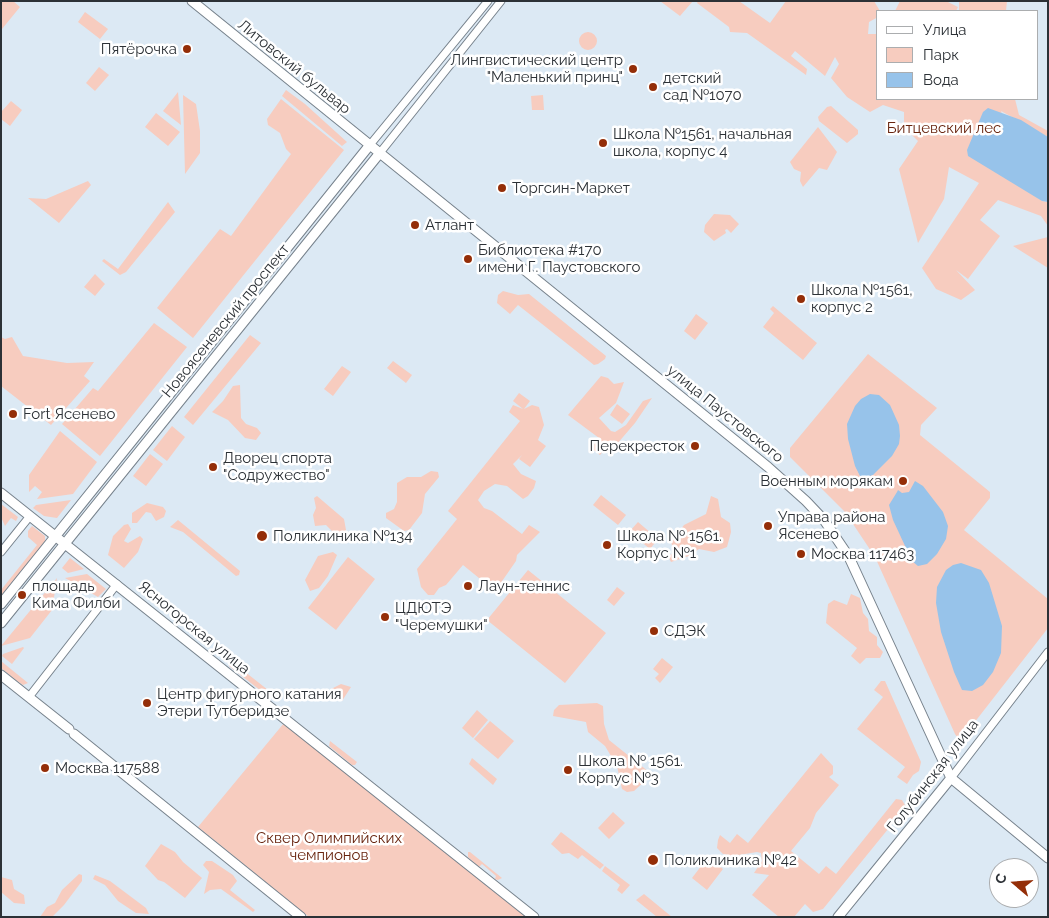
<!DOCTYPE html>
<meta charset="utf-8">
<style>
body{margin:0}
#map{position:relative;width:1049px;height:918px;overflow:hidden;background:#dce9f4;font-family:Raleway,sans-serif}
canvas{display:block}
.frame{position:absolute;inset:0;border:2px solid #2c3136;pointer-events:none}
.legend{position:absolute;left:876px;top:10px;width:162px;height:90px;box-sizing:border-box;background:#fff;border:1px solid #abadaf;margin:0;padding:6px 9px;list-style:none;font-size:15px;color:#2c3136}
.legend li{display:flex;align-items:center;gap:10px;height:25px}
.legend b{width:25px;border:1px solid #abadaf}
.north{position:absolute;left:989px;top:858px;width:50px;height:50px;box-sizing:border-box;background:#fff;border:1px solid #abadaf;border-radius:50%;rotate:288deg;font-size:14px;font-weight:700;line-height:20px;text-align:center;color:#2c3136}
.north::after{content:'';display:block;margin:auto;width:18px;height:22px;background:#942e08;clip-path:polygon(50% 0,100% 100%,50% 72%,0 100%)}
</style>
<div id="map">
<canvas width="1049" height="918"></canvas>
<div class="frame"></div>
<ul class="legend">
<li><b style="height:6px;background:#fff"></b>Улица</li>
<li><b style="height:14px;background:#f7ccbf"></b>Парк</li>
<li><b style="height:14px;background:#97c3ea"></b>Вода</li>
</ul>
<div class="north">С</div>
</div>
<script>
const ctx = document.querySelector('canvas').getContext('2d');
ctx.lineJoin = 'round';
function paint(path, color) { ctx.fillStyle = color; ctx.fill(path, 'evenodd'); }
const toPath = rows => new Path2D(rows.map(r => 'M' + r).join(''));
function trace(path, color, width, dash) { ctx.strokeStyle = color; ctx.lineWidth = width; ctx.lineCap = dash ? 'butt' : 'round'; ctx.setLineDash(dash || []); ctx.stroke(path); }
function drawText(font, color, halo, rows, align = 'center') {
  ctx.font = font + ' Raleway,sans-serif'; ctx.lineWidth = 5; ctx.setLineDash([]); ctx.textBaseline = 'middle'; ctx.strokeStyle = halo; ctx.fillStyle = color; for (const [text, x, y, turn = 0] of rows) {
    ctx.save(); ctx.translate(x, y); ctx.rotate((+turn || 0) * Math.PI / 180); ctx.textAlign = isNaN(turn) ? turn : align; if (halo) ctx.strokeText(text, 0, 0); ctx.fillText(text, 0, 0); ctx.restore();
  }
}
paint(toPath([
 [1,1,13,1,20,7,2,29],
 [660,1,693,1,680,16],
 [698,1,739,1,770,23,786,1,874,1,880,11,878,11,878,17,869,22,868,34,878,34,878,99,1015,99,1019,115,1048,131,1048,137,1001,111,1031,192,1042,201,1048,202,1048,226,1041,216,998,200,980,220,1000,236,968,279,956,270,975,290,961,300,936,289,922,268,979,183,949,167,944,199,918,243,899,169,918,141,904,127,904,112,883,105,870,112,847,97,831,78,839,64,835,57,825,76,795,51,791,56,807,69,806,75,747,33,730,32,729,27,697,3],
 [900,1,946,1,958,7,956,11,895,11],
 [959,1,1007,1,1006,11,959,11],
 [85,12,108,29,100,39,78,22],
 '579 41a9 9 0 1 1 18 0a9 9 0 1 1-18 0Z',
 [99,67,109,75,95,91,86,83],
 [286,90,305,104,347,142,342,146,282,96],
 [178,92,181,125,163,111],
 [183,95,196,104,200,131,200,153,185,174],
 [543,95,544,110,532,110,531,96],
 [281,99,344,150,193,338,157,308,220,229,231,236,291,154,286,149,280,133,268,125,267,119],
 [11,101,22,110,10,126,1,119,1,112],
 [831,106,858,130,858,134,847,143,819,121,818,117,827,107],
 [156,113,180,132,168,146,145,127],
 [818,127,837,152,827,170,819,168,803,187,800,181,801,172,794,169,790,162],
 [88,181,91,185,59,223,28,198,46,199],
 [168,202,175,212,126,272,120,275,102,261,104,259,118,269],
 [714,214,730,215,739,224,731,233,727,229,725,230,726,233,714,241,704,232,705,225],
 [1048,237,1048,268,1013,246],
 [95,274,105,284,95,296,84,287],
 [503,291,518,295,529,294,606,356,605,359,598,364,594,365,518,305,510,314,497,303,498,295],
 [773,306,817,343,803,360,763,327,774,313,770,309],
 [696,314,708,323,695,340,684,331],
 [154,323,187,347,100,456,62,424,93,388,98,391],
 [250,335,261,343,193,425,184,417],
 [1,337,5,339,12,337,23,356,67,363,94,362,84,376,90,381,51,425,1,386],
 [868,354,937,408,921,425,920,435,990,492,990,498,964,530,1048,599,1048,628,960,741,955,734,875,557,845,512,790,457,790,448],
 [393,361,412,375,406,383,387,368],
 [342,366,351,372,333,396,324,389],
 [601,376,608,378,614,384,624,382,616,403,599,418,611,431,615,432,626,425,643,401,652,398,635,423,617,444,604,450,600,455,591,448,599,438,568,415],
 [240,385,241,418,246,424,257,428,261,433,256,440,245,438,228,420,212,412,223,401,233,386],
 [519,393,530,401,524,409,532,405,539,407,544,425,538,440,546,446,530,467,519,459,522,455,513,464,521,474,536,481,534,488,528,496,523,499,507,486,495,484,484,491,478,500,484,508,492,511,522,534,529,525,540,532,517,555,516,561,498,587,490,587,463,565,446,585,439,588,434,595,428,595,421,587,417,569,457,519,448,511,520,421,509,412,513,405,523,409,513,401],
 [617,404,630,414,622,424,610,415],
 [172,426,185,437,167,461,153,450],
 [60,431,97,462,73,494,37,499,42,492,35,486,29,492,29,475],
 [150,454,163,464,146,486,133,476],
 [431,471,438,472,439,477,425,494,422,513,409,530,404,531,386,518,386,513,394,509,397,502,397,483,407,477,421,477],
 [601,495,626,515,618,525,593,505],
 [317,496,344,519,346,530,344,534,335,534,326,525,315,526,313,515,316,508,314,498],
 [711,496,718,499,721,517,730,523,731,532,727,547,714,552,699,549,689,556,671,562,668,556,672,554,674,551,671,542,684,525,706,514],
 [71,500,57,518,44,516,33,508,36,505],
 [147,503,163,507,166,511,164,517,156,521,151,513,146,512,137,523,132,523,132,513],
 [1,504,18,517,16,521,11,518,5,526,1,517],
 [178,520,240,571,239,575,236,576,183,532,170,527],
 [638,522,658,539,650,549,629,532],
 [128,524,131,529,124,541,128,543,140,536,143,539,138,552,124,568,108,555,113,536,124,525],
 [32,526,45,536,45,541,1,596,1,590,37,545,28,537,28,531],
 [333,552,337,555,328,576,319,588,310,591,305,580,318,556],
 [348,557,375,579,336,630,308,608],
 [70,558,84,569,68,573,62,568],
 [528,570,606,633,565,683,487,620],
 [87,574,106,589,98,597,65,578],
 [57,578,52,610,30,638,1,646],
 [617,587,625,593,614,606,607,600],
 [851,594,860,598,863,613,868,619,869,631,877,637,877,645,883,652,880,658,866,658,860,664,851,656,857,648,826,623,828,604,834,600,847,605],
 [23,647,24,648,12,664,2,656,3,654],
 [662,658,673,667,660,683,655,678,659,674,653,669],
 [230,660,268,690,265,694,229,666],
 [1,661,28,683,23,685,17,681,1,668],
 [881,681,885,681,921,762,919,771,913,775,907,784,897,777,905,767,857,729,883,697,874,690],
 [341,684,351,687,342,701,340,701,339,696,331,689],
 [597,703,603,706,604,724,609,740,649,772,648,778,634,791,627,792,622,789,617,766,605,746,588,732,586,722,553,716,554,710,559,705],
 [477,710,488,720,473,738,462,728],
 [490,721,514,741,498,759,474,739],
 [284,723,388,807,526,917,309,917,198,827],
 [330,741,357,762,355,765,352,765,329,746],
 [821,753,833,766,833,774,829,777,839,785,816,813,810,828,791,851,819,874,826,866,836,874,896,799,902,800,906,807,823,909,813,912,805,904,794,917,779,917,752,895,769,875,754,873,762,861,761,853,757,852,733,856,723,854,717,848,718,840,720,835,730,843,737,834,748,843],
 [472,758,497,779,493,785,469,764],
 [613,812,625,823,609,839,598,828],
 [561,832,604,865,600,869,582,855,578,859,569,853,562,854,551,844],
 [161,844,175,852,183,862,202,878,185,898,164,882,158,880,145,866],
 [468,852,470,852,502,878,498,880,495,879,496,876,482,864,479,867,468,857],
 [708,857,723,869,707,890,692,878],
 [206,861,212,861,233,875,237,881,230,890,255,910,253,912,221,889,210,890,204,894,209,872,203,865],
 [605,866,630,885,622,894,617,890,620,885,602,871],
 [79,874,82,875,82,881,64,905,52,917,40,917,47,907,55,903,62,890],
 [95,875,110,881,146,908,149,914,136,913,118,901,105,885,93,879],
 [1,877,12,880,14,889,24,895,25,904,14,903,1,892],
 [644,894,672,917,657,917,636,900]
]), '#f7ccbf');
paint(toPath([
 [988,108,1021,120,1048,137,1048,202,1042,201,968,156,967,150,983,112],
 [870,394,879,395,890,405,899,425,900,436,899,444,892,456,873,475,867,477,860,476,855,466,848,439,847,424,855,406,861,399],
 [915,481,923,486,943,512,948,526,946,539,937,554,927,564,918,566,912,561,893,520,889,505,897,492,898,490,902,493,909,492],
 [961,563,981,570,989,583,1002,626,1001,653,993,672,983,685,972,691,962,690,954,672,941,632,936,603,937,587,946,570,953,565]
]), '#97c3ea');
const minor = toPath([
 [369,146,488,1],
 [379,154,501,1],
 [1,552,30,516],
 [29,697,117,584],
 [951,778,1048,652]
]);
const major = toPath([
 [192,1,768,467,806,501,824,520,849,557,951,778,1048,858],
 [1,493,534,917],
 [1,604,369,146],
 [1,623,379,154],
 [1,675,69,729],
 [74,734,301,917],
 [838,917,951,778]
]);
trace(minor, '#77828c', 9);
trace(major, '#77828c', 11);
trace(minor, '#fff', 7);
trace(major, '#fff', 9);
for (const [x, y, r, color] of [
 [187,49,5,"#942e08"],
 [633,69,5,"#942e08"],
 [653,87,5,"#942e08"],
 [603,143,5,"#942e08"],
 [502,188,5,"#942e08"],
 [415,225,5,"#942e08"],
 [468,259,5,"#942e08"],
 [801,299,5,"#942e08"],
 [13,414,5,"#942e08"],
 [695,446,5,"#942e08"],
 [213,467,5,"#942e08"],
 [903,481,5,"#942e08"],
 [768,526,5,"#942e08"],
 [262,536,6,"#942e08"],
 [607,545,5,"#942e08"],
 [801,554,5,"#942e08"],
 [468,586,5,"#942e08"],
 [22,595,5,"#942e08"],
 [385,617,5,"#942e08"],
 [654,631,5,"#942e08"],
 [147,703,5,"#942e08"],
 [45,768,5,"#942e08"],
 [568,770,5,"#942e08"],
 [653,860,6,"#942e08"]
]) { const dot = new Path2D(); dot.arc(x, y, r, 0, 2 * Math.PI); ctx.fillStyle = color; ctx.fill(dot); trace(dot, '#fff', 2); }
drawText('15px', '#2c3136', '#fff', [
 ["Пятёрочка",177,49,"right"],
 ["Лингвистический центр",623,60,"right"],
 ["\"Маленький принц\"",623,77,"right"],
 ["детский",663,78],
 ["сад №1070",663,95],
 ["Школа №1561, начальная",613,134],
 ["школа, корпус 4",613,151],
 ["Торгсин-Маркет",512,188],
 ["Атлант",425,225],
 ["Библиотека #170",478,250],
 ["имени Г. Паустовского",478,267],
 ["Школа №1561,",811,290],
 ["корпус 2",811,307],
 ["Fort Ясенево",23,414],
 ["Перекресток",685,446,"right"],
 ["Дворец спорта",223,458],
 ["\"Содружество\"",223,475],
 ["Военным морякам",893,481,"right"],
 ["Управа района",778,517],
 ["Ясенево",778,534],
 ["Поликлиника №134",273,536],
 ["Школа № 1561.",617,536],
 ["Корпус №1",617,553],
 ["Москва 117463",811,554],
 ["площадь",32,586],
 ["Кима Филби",32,603],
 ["Лаун-теннис",478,586],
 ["ЦДЮТЭ",395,608],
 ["\"Черемушки\"",395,625],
 ["СДЭК",664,631],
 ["Центр фигурного катания",157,694],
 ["Этери Тутберидзе",157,711],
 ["Школа № 1561.",578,761],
 ["Корпус №3",578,778],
 ["Москва 117588",55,768],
 ["Поликлиника №42",664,860]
], 'left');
drawText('15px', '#2c3136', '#fff', [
 ["Литовский бульвар",294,67,39],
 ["Новоясеневский проспект",226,321,-51],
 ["улица Паустовского",725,414,39],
 ["Ясногорская улица",194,628,39],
 ["Голубинская улица",933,776,-52]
]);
drawText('15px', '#68240e', '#fff', [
 ["Битцевский лес",944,128],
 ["Сквер Олимпийских",329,838],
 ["чемпионов",329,855]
]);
</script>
